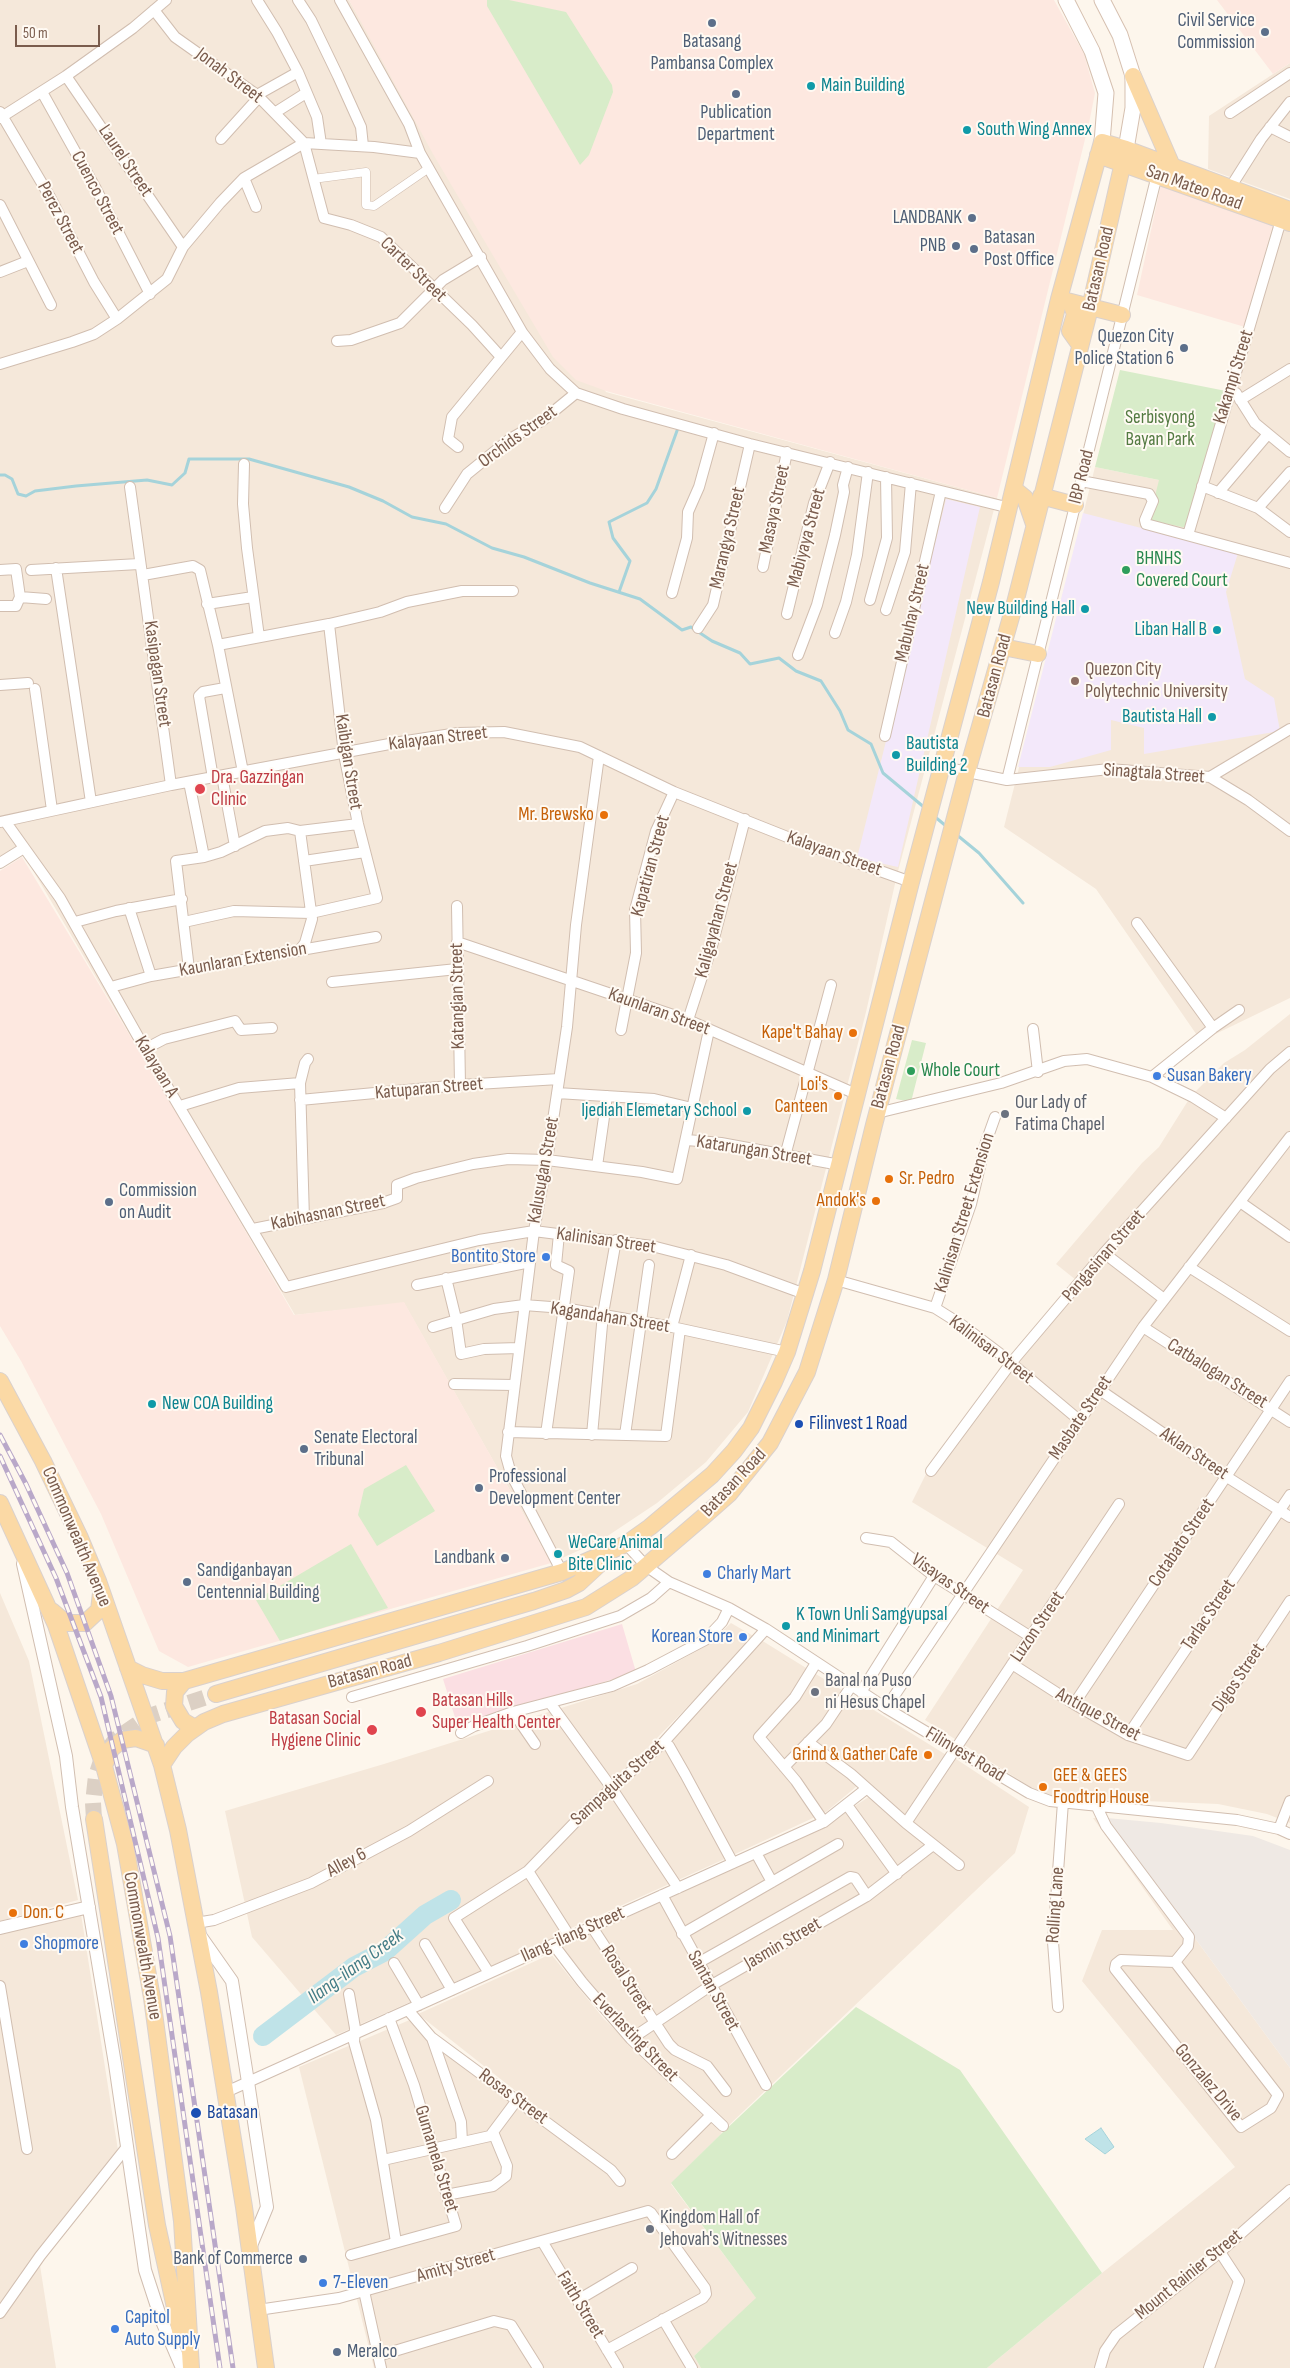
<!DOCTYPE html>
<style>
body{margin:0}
#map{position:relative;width:1290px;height:2368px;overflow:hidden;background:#fdf6ec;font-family:"Sofia Sans Condensed",sans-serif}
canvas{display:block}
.scale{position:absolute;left:15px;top:25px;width:85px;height:22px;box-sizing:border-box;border:2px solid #7a5c4d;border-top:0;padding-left:6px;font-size:15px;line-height:18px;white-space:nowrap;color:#7a5c4d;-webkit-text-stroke:4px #fffaf3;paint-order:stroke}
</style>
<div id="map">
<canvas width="1290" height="2368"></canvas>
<div class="scale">50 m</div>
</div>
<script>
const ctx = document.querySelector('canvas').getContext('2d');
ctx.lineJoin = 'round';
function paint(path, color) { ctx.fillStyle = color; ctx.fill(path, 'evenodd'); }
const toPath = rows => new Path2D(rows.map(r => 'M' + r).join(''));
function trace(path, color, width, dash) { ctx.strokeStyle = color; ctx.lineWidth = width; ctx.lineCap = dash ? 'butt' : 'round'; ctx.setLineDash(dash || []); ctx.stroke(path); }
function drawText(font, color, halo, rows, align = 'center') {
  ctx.font = font + ' "Sofia Sans Condensed",sans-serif'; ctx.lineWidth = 4; ctx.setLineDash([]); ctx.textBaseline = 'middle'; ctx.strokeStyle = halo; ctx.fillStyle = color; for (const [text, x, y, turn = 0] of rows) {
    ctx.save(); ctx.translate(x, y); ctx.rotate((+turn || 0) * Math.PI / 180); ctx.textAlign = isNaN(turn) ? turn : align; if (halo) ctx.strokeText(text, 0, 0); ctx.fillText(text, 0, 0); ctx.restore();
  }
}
paint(toPath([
 [0,0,349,0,376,46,606,392,997,498,897,875,866,1012,787,1321,748,1412,706,1462,657,1503,600,1541,551,1563,404,1303,295,1315,18,845,0,857],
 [1290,63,1290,199,1208,169,1209,116],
 [1273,224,1290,230,1290,998,1201,1041,1096,889,1004,827,1095,467,1159,480,1187,528],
 [1290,1014,1290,1823,1267,1814,1218,1804,1046,1797,925,1720,1023,1570,912,1502,927,1472,1076,1280,1056,1264,1142,1163,1159,1147,1191,1096,1224,1063,1245,1050],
 [0,1593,29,1661,78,1900,0,1921],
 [731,1623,755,1637,628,1768,521,1870,563,1934,336,2035,252,1937,225,1811,384,1764,637,1684,706,1646],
 [761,1640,948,1756,906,1818,863,1781,826,1812,733,1855,672,1741],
 [665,1747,727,1858,569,1929,532,1870],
 [953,1757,1029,1807,1015,1853,728,2126,635,2041,560,1948,822,1828,870,1796,906,1827],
 [1093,1818,1107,1818,1290,2068,1290,2368,987,2368,1102,2273,1235,2167,1082,1981,1102,1930,1173,1930],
 [81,1914,120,2163,39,2259,56,2368,0,2368,0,1933],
 [551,1954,604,2019,722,2133,671,2184,757,2299,694,2356,701,2368,374,2368,299,2067,412,2019,617,2182,611,2166,418,2014]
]), '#f5e8da');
paint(toPath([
 [349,0,1054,0,1084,54,1095,93,1089,123,997,498,606,391,576,380,553,357,433,154],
 [1217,0,1290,0,1290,63,1273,74],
 [1161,184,1273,224,1245,327,1137,295],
 [22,857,178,1115,294,1315,404,1302,551,1563,188,1667,159,1651,101,1514,21,1361,0,1326,0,871]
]), '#fde8e0');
paint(toPath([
 [1107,1818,1161,1823,1253,1836,1290,1850,1290,2068]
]), '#efe9e4');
paint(toPath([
 [946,499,980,507,898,867,857,858],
 [1083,513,1238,553,1226,592,1245,679,1274,698,1280,731,1144,754,1144,728,1111,720,1111,750,1050,767,1018,767]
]), '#f3e8fa');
paint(toPath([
 [622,1624,636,1672,458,1727,443,1679]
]), '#fbdfe3');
paint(toPath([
 [487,0,509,0,566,12,612,85,613,92,589,155,580,165,487,6],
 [1120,370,1226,391,1187,528,1149,520,1159,480,1095,467],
 [912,1040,926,1043,911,1102,896,1099],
 [406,1465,435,1511,377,1546,358,1515,364,1489],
 [351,1544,388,1608,280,1641,256,1600],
 [856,2007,960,2070,1102,2273,987,2368,701,2368,694,2356,756,2298,671,2183,722,2133]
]), '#d8ecc9');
const water = toPath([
 [1101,2128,1114,2147,1105,2154,1085,2139,1101,2128]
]);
paint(water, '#bfe3e8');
trace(water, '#a5d3da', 1);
trace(toPath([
 [0,475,5,475,12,479,18,494,26,496,35,491,76,486,147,480,172,485,185,473,189,459,249,459,349,487,383,501,412,517,446,524,492,548,524,557,590,583,640,599,682,630,691,627,712,641,740,653,750,664,779,658,796,671,821,681,840,711,848,730,871,744,883,773,925,808],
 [619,592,630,561,613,538,609,522,647,503,656,489,678,428],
 [934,816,946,826],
 [957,835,979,853,1023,903]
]), '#a5d3da', 3);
trace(toPath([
 [263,2036,354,1967,385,1951,425,1915,451,1900]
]), '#bfe3e8', 20);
trace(toPath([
 [94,1819,93,1803,96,1776,102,1758,116,1739,149,1716,216,1694]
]), '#dcd0c4', 16, [16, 8]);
const pedestrian = toPath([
 [313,179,366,172,366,205,374,206,429,168]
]);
const minor = toPath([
 [257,0,277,32,298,72,317,117,321,144],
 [298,0,311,20,338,76,361,127,363,146],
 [340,0,409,124,420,153,522,332,550,369,576,393,623,409,750,444,1010,508],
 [154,10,175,37,257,95,304,143,324,218,351,225,381,237,472,325,501,357],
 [66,76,183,247],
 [42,92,96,189,150,294],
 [257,95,298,72],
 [0,112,50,197,94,282,117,319],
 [276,112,306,93],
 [1230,113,1290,73],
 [0,118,66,76,133,28,166,0],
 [1270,127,1290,137],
 [221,139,259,97],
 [244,178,256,207],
 [1230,188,1261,139,1290,102],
 [0,205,51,305],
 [0,272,28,261],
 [337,341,351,340,400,323,443,280,481,257],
 [0,364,72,342,94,334,117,319,167,279,183,247,220,203,244,178,304,143,374,147,420,153],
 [1230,391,1236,393,1255,423,1290,452],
 [1240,400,1290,369],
 [458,447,448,439,452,417,522,332],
 [244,464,243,504,247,548,259,637],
 [1081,481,1149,494,1153,501,1145,520,1146,524,1290,563],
 [1202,486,1258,508,1290,532],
 [130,487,171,785],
 [1218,493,1268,434],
 [445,508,467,474,510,439,543,420,576,393],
 [1258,508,1290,472],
 [1188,535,1281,220],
 [763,567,787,452],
 [56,568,91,802],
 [0,570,16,569,20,597,16,606,0,606],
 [31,570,139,564],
 [143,575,193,566,200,570,218,645,243,772],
 [672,593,687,538,688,512,699,487,714,433],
 [20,597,46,599],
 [870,600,887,538,886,477],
 [207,604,253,597],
 [886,610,905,552,911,483],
 [787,614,814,503,830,462],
 [698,628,713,605,750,444],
 [835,633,846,602,857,555,868,472],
 [218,645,329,624,380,612,407,602,462,591,513,591],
 [798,655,817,605,835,535,844,492,843,485,848,467],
 [0,685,28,683],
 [35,689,52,810],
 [885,736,941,491],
 [943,767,1007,780,1109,769,1210,777,1248,800,1290,831],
 [222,776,235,846],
 [1210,777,1290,729],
 [213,778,199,696,203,692,225,688],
 [1007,780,1157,175],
 [189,782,204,857],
 [5,821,60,898,145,1049,286,1287,479,1240,534,1231,652,1246,726,1265,805,1294],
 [0,822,171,785,400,742,458,733,504,732,580,747,674,792,810,846,911,882],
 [304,861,365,852],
 [0,863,24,848],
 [457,906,460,1085],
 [129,908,151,976],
 [75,922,116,911,182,899],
 [184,922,234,911,311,913,377,898,358,824,344,754,329,624],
 [1137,923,1213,1028],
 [457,942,688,1020,856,1094],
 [299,951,305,943,312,919,300,831],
 [189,969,176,861,204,857,221,852,265,831,288,828,300,831,358,824],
 [332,982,457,969],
 [111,987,151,976,376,937],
 [688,1020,712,946,745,819],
 [1033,1029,1038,1072],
 [621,1030,636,953,635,910,656,831,674,792],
 [145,1049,164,1039,235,1021,241,1030,272,1028],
 [1152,1077,1213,1028,1239,1010],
 [557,1093,654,1099,692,1108],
 [300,1100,460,1085,559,1079],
 [180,1106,239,1088,300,1083],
 [877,1113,1001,1083,1064,1061,1087,1059,1152,1077,1193,1097,1226,1118],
 [687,1140,721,1143,840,1165],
 [785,1156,831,985],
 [597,1166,607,1096],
 [1240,1202,1290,1237],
 [304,1219,300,1083,305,1063,308,1059],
 [253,1229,383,1203,397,1198,397,1185,416,1178,473,1164,508,1159,547,1160,642,1172,677,1179,709,1030],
 [1104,1253,1164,1299],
 [1189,1267,1290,1331],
 [446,1278,456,1319,461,1354,484,1349,519,1348],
 [836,1280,935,1308,962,1325,1003,1356,1079,1420],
 [417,1285,530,1262],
 [935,1308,971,1204,985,1145,995,1117],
 [433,1327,494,1309,524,1305,564,1308,672,1327,787,1352],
 [672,1327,691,1255],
 [1143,1327,1290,1422],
 [454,1384,514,1385],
 [1100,1390,1227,1477,1290,1517],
 [508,1432,666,1436,680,1329],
 [546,1434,569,1271,556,1265,559,1234],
 [592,1435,603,1314,616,1240],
 [625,1435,649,1265],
 [931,1471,1011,1363,1104,1253,1270,1069,1290,1052],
 [866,1538,891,1542,934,1576,1031,1637],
 [626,1544,646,1566,669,1582,729,1608,766,1629,886,1708,1029,1793,1050,1801,1237,1820,1279,1829,1290,1834],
 [562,1572,511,1474,506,1456,534,1231,547,1160,567,1027,576,925,599,756],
 [816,1663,795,1697,759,1737,796,1781,824,1822],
 [1012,1664,1074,1704,1128,1735,1188,1755,1290,1601],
 [861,1692,934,1576],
 [352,1697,527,1646,620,1616,651,1598,669,1582],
 [550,1703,611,1787,678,1888],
 [1074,1704,1290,1381],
 [886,1708,1143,1327,1290,1137],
 [513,1712,535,1744],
 [461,1733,474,1726,513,1712,612,1686,648,1670,705,1640,722,1622,729,1608],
 [1128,1735,1290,1495],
 [808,1742,851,1774,906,1823,959,1865],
 [663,1743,669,1746,685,1774,733,1863],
 [784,1767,826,1724,852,1685],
 [847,1805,897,1874],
 [1096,1805,1106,1826,1189,1937,1188,1946,1175,1962,1278,2095,1271,2108,1241,2127,1115,1969,1116,1964,1121,1960,1175,1962],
 [906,1823,1119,1504],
 [1279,1829,1290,1801],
 [756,1853,772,1882],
 [528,1871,570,1937],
 [662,1895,766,2085],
 [196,1923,214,1920,311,1883,409,1831,488,1781],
 [592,1927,669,2044,675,2050,707,2066,726,2091],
 [682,1934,838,1844],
 [425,1944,452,1990],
 [553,1944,582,1982,631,2039,723,2126],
 [394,1963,419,2005],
 [698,1963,850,1877,855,1878,867,1896],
 [489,1973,454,1918,528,1871,584,1813,663,1743,766,1629],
 [0,1986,27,2149],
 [349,1994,355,2028,354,2042,376,2120,396,2242],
 [1058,2007,1053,1942,1063,1802],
 [408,2010,431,2037,611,2170,620,2181],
 [432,2038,461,2122,462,2142],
 [631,2039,710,1986,867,1896,933,1845],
 [226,2092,824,1822,866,1789],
 [672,2154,711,2115],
 [383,2160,490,2136,517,2100],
 [446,2195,493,2186,506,2176,507,2166,493,2132],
 [542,2241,618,2368],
 [351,2255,456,2226,414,2085,389,2018],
 [364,2291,381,2368],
 [578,2300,632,2268],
 [258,2310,339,2298,648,2211,651,2213,705,2288,706,2294,703,2298,607,2350],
 [0,2313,40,2256,126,2148],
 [663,2319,692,2368],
 [378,2356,494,2321,511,2325,538,2368],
 [1100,2368,1105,2351,1116,2335,1220,2252,1290,2190],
 [1209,2368,1239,2281,1220,2252]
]);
const tertiary = toPath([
 [23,1564,66,1756,72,1807,115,2064,145,2270,161,2319,182,2368],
 [0,1928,89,1907],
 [199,1934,232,1981,248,2082,267,2207,250,2248]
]);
const secondary = toPath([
 [1066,0,1092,51,1106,93,1102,142],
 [1102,0,1120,35,1133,76,1133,108,1126,149]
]);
const primary = toPath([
 [1133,76,1172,166],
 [1098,155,1290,223],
 [1059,299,1122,315],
 [1071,303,1075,314,1070,331,1080,345],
 [1014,489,1025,498,1034,524],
 [1041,496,1075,505],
 [1003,647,1038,654],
 [0,1381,43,1461,80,1538,98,1581,162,1765,178,1830,209,1992,244,2207,266,2368],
 [0,1503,56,1625,104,1766,125,1844,152,1998,182,2221,191,2368],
 [52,1611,66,1623,85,1623,99,1610,101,1593],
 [128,1668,142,1675,162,1681,184,1681,562,1572,626,1544,650,1527,712,1475,734,1451,751,1428,774,1382,787,1352,812,1271,911,882,991,582,1059,299,1102,142,1126,149,1290,210],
 [184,1681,175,1692,174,1706,183,1721,195,1728],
 [216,1694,534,1601,566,1590,579,1583,605,1559],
 [162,1765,174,1747,187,1734,204,1722,223,1714,439,1653,586,1607,632,1578,703,1517,729,1494,770,1443,807,1372,836,1280,874,1125,967,772,1015,603,1090,308,1126,149],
 [104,1766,111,1749,122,1740,136,1738,156,1745],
 [94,1819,157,2225,181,2335]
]);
trace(pedestrian, '#d1beb0', 9);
trace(minor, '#d1beb0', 12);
trace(tertiary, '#d1beb0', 14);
trace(secondary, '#d6c0b0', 17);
trace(primary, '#dad1cd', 18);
trace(pedestrian, '#fff', 8);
trace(minor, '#fff', 10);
trace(tertiary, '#fff', 12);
trace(secondary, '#fff', 15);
trace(primary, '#fbd9a5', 16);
const rail = toPath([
 [0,1435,26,1484,67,1573,111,1696,170,1936,233,2368],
 [0,1456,56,1578,101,1697,158,1938,220,2368]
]);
trace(rail, '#b9a8c9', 5);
trace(rail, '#fffaf3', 3, [9]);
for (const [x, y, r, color] of [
 [712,23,5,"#5c6f8a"],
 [1265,32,5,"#5c6f8a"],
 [811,86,5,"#0f9aa8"],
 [736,94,5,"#5c6f8a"],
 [967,130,5,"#0f9aa8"],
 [972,218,5,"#5c6f8a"],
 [956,246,5,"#5c6f8a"],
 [974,249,5,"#5c6f8a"],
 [1184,348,5,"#5c6f8a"],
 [1126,570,5,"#2e9e5b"],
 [1085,609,5,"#0f9aa8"],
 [1217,630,5,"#0f9aa8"],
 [1075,681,5,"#8d6e63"],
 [1212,717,5,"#0f9aa8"],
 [896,755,5,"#0f9aa8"],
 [200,789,6,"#e0444e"],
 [604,815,5,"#e8710a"],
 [853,1033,5,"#e8710a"],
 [911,1071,5,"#2e9e5b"],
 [1157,1076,5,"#3f7fe0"],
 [838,1096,5,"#e8710a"],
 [747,1111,5,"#0f9aa8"],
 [1005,1114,5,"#6b7280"],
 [889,1179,5,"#e8710a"],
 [876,1201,5,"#e8710a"],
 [109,1202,5,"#5c6f8a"],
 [546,1257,5,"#3f7fe0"],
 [152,1404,5,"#0f9aa8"],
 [799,1424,5,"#1a4fb4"],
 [304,1449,5,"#5c6f8a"],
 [479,1488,5,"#5c6f8a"],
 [558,1554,5,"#0f9aa8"],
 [505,1558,5,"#5c6f8a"],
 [707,1574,5,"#3f7fe0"],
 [187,1582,5,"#5c6f8a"],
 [786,1626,5,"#0f9aa8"],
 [743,1637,5,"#3f7fe0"],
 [815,1692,5,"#6b7280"],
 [421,1712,6,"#e0444e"],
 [372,1730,6,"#e0444e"],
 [928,1755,5,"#e8710a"],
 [1043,1787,5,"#e8710a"],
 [13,1913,5,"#e8710a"],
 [24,1944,5,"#3f7fe0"],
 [196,2113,6,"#1a4fb4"],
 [650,2229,5,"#6b7280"],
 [303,2259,5,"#5c6f8a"],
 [323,2283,5,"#3f7fe0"],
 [115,2329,5,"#3f7fe0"],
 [337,2352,5,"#5c6f8a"]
]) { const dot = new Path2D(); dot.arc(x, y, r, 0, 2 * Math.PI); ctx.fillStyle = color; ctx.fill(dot); trace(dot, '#fffaf3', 2); }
drawText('19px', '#4e5e75', '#fffaf3', [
 ["Civil Service",1255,21],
 ["Commission",1255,43],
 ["Batasang",712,42,"center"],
 ["Pambansa Complex",712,64,"center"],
 ["Publication",736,113,"center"],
 ["Department",736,135,"center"],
 ["LANDBANK",962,218],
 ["Batasan",984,238,"left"],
 ["Post Office",984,260,"left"],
 ["PNB",946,246],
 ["Quezon City",1174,337],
 ["Police Station 6",1174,359],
 ["Commission",119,1191,"left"],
 ["on Audit",119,1213,"left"],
 ["Senate Electoral",314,1438,"left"],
 ["Tribunal",314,1460,"left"],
 ["Professional",489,1477,"left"],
 ["Development Center",489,1499,"left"],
 ["Landbank",495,1558],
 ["Sandiganbayan",197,1571,"left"],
 ["Centennial Building",197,1593,"left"],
 ["Bank of Commerce",293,2259],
 ["Meralco",347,2352,"left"]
], 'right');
drawText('19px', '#7a5c4d', '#fffaf3', [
 ["Jonah Street",229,76,37],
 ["Laurel Street",125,161,56],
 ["San Mateo Road",1194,188,20],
 ["Cuenco Street",97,193,62],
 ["Perez Street",60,218,62],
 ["Batasan Road",1099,269,-77],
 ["Carter Street",413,270,44],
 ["Kakampi Street",1234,377,-73],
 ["Orchids Street",518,437,-36],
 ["IBP Road",1082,477,-76],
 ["Masaya Street",775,509,-78],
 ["Marangya Street",728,538,-77],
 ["Mabiyaya Street",807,538,-75],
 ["Mabuhay Street",913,613,-77],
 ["Kasipagan Street",157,674,82],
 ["Batasan Road",995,676,-75],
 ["Kalayaan Street",438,739,-7],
 ["Kaibigan Street",348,762,81],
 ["Sinagtala Street",1154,774,4],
 ["Kalayaan Street",834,854,20],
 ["Kapatiran Street",651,866,-75],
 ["Kaligayahan Street",717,920,-75],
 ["Kaunlaran Extension",243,960,-10],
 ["Katangian Street",458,996,-91],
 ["Kaunlaran Street",659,1012,20],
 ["Kalayaan A",156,1067,59],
 ["Batasan Road",889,1067,-75],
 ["Katuparan Street",429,1089,-5],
 ["Katarungan Street",754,1151,9],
 ["Kalusugan Street",544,1170,-80],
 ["Kabihasnan Street",328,1213,-12],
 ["Kalinisan Street Extension",965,1213,-73],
 ["Kalinisan Street",606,1241,8],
 ["Pangasinan Street",1104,1256,-49],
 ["Kagandahan Street",610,1318,9],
 ["Kalinisan Street",991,1350,37],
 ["Catbalogan Street",1217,1374,32],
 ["Masbate Street",1081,1418,-56],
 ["Aklan Street",1194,1454,34],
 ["Batasan Road",734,1483,-47],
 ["Commonwealth Avenue",76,1537,67],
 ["Cotabato Street",1182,1543,-56],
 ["Visayas Street",950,1584,35],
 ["Tarlac Street",1209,1615,-56],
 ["Luzon Street",1038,1627,-56],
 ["Batasan Road",370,1672,-15],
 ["Digos Street",1239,1678,-56],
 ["Antique Street",1098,1715,28],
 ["Filinvest Road",965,1755,31],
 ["Sampaguita Street",618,1783,-42],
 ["Alley 6",347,1863,-28],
 ["Rolling Lane",1056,1905,-86],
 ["Ilang-ilang Street",573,1935,-24],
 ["Jasmin Street",783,1944,-30],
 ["Commonwealth Avenue",142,1946,80],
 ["Rosal Street",626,1980,57],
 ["Santan Street",713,1991,61],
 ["Everlasting Street",635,2038,46],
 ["Gonzalez Drive",1208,2083,50],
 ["Rosas Street",513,2097,36],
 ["Gumamela Street",436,2159,73],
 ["Amity Street",456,2266,-16],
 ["Mount Rainier Street",1189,2275,-39],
 ["Faith Street",580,2305,59]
]);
drawText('19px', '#0d838f', '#fffaf3', [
 ["Main Building",821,86],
 ["South Wing Annex",977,130],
 ["New Building Hall",1075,609,"right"],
 ["Liban Hall B",1207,630,"right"],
 ["Bautista Hall",1202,717,"right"],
 ["Bautista",906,744],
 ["Building 2",906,766],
 ["Ijediah Elemetary School",737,1111,"right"],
 ["New COA Building",162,1404],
 ["WeCare Animal",568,1543],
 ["Bite Clinic",568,1565],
 ["K Town Unli Samgyupsal",796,1615],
 ["and Minimart",796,1637]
], 'left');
drawText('19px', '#537a41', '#fffaf3', [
 ["Serbisyong",1160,418],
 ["Bayan Park",1160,440]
]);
drawText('19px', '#27864d', '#fffaf3', [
 ["BHNHS",1136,559],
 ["Covered Court",1136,581],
 ["Whole Court",921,1071]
], 'left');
drawText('19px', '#785e54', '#fffaf3', [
 ["Quezon City",1085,670],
 ["Polytechnic University",1085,692]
], 'left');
drawText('19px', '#be3a42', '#fffaf3', [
 ["Dra. Gazzingan",211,778],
 ["Clinic",211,800],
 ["Batasan Hills",432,1701],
 ["Super Health Center",432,1723],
 ["Batasan Social",361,1719,"right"],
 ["Hygiene Clinic",361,1741,"right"]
], 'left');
drawText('19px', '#c56008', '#fffaf3', [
 ["Mr. Brewsko",594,815],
 ["Kape't Bahay",843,1033],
 ["Loi's",828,1085],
 ["Canteen",828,1107],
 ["Sr. Pedro",899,1179,"left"],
 ["Andok's",866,1201],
 ["Grind & Gather Cafe",918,1755],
 ["GEE & GEES",1053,1776,"left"],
 ["Foodtrip House",1053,1798,"left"],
 ["Don. C",23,1913,"left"]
], 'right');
drawText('19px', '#366cbe', '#fffaf3', [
 ["Susan Bakery",1167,1076],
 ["Bontito Store",536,1257,"right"],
 ["Charly Mart",717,1574],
 ["Korean Store",733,1637,"right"],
 ["Shopmore",34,1944],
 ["7-Eleven",333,2283],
 ["Capitol",125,2318],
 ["Auto Supply",125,2340]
], 'left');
drawText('19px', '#5b616d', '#fffaf3', [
 ["Our Lady of",1015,1103],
 ["Fatima Chapel",1015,1125],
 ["Banal na Puso",825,1681],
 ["ni Hesus Chapel",825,1703],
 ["Kingdom Hall of",660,2218],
 ["Jehovah's Witnesses",660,2240]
], 'left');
drawText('19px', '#164399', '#fffaf3', [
 ["Filinvest 1 Road",809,1424],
 ["Batasan",207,2113]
], 'left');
drawText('italic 20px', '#437c86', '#fffaf3', [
 ["Ilang-ilang Creek",356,1967,-36]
]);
</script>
